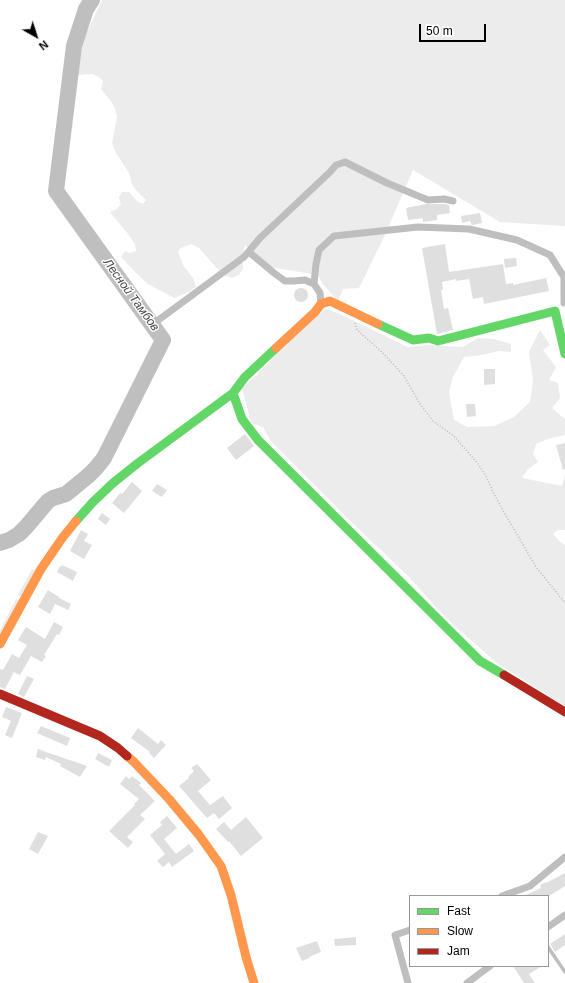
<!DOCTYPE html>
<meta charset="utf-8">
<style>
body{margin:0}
#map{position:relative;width:565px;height:983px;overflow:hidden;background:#fff;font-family:Helvetica,sans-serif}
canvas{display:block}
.legend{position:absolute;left:409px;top:895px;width:140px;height:72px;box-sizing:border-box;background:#fff;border:1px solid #999;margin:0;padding:5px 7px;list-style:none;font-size:12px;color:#000}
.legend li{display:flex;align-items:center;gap:8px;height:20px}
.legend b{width:20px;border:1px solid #999}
.north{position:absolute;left:16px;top:16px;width:40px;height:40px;-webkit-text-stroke:3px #fff;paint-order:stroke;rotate:141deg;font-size:11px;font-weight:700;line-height:16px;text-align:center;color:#000}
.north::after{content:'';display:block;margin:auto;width:14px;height:18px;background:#000;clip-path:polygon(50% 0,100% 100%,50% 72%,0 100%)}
.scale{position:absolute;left:419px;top:24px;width:67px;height:18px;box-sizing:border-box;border:2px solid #000;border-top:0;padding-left:5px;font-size:12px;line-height:14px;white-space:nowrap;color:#000;-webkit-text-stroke:3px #fff;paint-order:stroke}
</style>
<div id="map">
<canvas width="565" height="983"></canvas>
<ul class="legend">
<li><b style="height:5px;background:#63d668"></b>Fast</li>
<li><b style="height:5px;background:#ff974d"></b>Slow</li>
<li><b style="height:5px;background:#b3261e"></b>Jam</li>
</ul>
<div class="north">N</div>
<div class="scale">50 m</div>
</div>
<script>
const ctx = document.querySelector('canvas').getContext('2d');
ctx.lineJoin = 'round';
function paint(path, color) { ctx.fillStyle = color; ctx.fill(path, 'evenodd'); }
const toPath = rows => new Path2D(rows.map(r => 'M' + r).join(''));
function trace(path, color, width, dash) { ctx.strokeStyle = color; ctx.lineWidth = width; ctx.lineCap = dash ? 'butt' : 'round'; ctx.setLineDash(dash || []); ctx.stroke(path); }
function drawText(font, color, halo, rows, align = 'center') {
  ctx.font = font + ' Helvetica,sans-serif'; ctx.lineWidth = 3; ctx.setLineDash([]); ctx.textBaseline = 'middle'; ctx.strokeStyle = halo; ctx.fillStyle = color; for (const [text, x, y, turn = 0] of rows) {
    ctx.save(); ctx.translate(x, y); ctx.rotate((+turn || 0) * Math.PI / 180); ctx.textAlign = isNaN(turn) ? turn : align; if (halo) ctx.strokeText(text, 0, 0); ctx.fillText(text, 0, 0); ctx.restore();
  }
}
paint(toPath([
 [102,0,565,0,565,226,500,222,413,170,384,237,359,288,343,289,338,301,323,284,318,275,270,267,245,245,242,257,243,269,239,275,232,278,223,275,199,248,191,244,181,248,178,252,183,265,193,278,196,287,189,292,174,298,148,284,135,272,121,257,125,251,130,253,136,251,135,244,128,234,110,212,117,209,121,204,119,197,122,192,129,192,138,202,143,204,146,200,135,189,132,184,129,173,116,153,112,143,117,117,115,108,110,100,101,89,103,81,99,77,92,74,79,75,67,74],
 [327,309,340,314,408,347,428,345,463,347,478,338,494,339,511,344,511,352,499,351,481,355,464,357,453,377,449,392,454,420,467,427,494,426,514,417,530,402,533,381,529,352,540,330,547,340,550,345,543,350,556,367,549,380,558,383,560,398,552,408,565,419,565,435,548,439,536,444,533,454,538,462,527,470,522,478,562,486,565,474,565,530,558,530,553,534,560,542,565,545,565,706,497,663,458,629,437,608,408,576,347,518,270,440,263,427,251,423,242,388,258,374,291,338,312,319],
 [32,569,38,571,23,598,18,595],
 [16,599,21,602,0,639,0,630]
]), '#ececec');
trace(toPath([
 [0,543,9,540,19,534,26,527,48,501,53,498,66,494,88,476,96,468,104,458,163,340,56,191,74,46,86,9,92,0]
]), '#bfbfbf', 16);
paint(toPath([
 [426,204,444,204,449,205,450,213,437,215,437,220,423,222,423,218,408,220,406,208],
 [480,213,482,223,472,225,471,224,470,221,462,223,461,216],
 [445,244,449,272,503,264,506,284,513,283,513,285,546,278,549,291,484,304,483,297,473,299,469,279,456,281,456,279,442,282,443,290,441,290,444,309,448,308,453,330,437,334,422,248],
 [516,258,517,266,505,268,504,259],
 '294 295a7 7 0 1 1 14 0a7 7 0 1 1-14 0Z',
 [484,369,495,369,495,384,484,385],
 [466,404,475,404,476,416,467,417],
 [245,434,254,446,236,460,227,448],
 [565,443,565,469,563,470,556,445],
 [132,482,142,491,124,513,112,503,120,493,122,494],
 [157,484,167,490,162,497,152,491],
 [102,513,110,519,106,525,98,519],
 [81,530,88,534,84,541,92,545,84,559,70,551],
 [62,565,77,572,73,581,57,572,60,566,61,567],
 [48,590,59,597,59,598,71,604,68,610,55,604,50,614,38,607],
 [54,622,63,627,59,635,57,634,44,655,46,656,42,662,31,656,20,675,14,672,5,689,0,687,0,669,3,670,12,654,19,658,27,645,18,640,26,627,45,639],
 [27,676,34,679,24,697,18,694],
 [6,707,22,713,12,738,5,735,11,721,2,717],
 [41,726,70,738,67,746,37,733],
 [138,728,158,744,161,740,166,745,154,758,149,753,150,752,131,738],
 [38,749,46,752,87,766,80,777,60,766,61,764,46,757,45,760,36,757],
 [98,753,112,760,109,767,95,759],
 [197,764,211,780,198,791,210,805,223,796,232,808,219,819,214,813,207,818,179,786,189,778,188,777,194,771,191,768],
 [126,776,129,779,132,776,141,783,139,785,155,801,140,815,145,819,127,837,133,842,128,848,109,831,135,805,134,804,139,799,120,784],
 [167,816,177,828,164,839,176,854,189,844,194,851,172,867,169,862,163,867,157,861,165,854,150,835,162,825,160,822],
 [246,817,263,838,241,856,229,841,228,842,216,829,224,822,231,830],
 [38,832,48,836,38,854,29,849],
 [565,873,565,886,549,896,524,896,541,888,540,885,546,882,546,883],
 [565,934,565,945,555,952,550,944],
 [356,937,356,945,335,946,334,939],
 [317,941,321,952,309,957,309,958,302,961,296,948],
 [513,966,542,966,529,974,535,983,524,983]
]), '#dfdfdf');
trace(toPath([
 [355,323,357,330,382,352,404,376,420,404,433,421,454,436,478,464,486,476,494,494,505,514,536,567,565,603]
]), '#b9b9b9', 1.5, [1, 2]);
trace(toPath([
 [548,947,565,972]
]), '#bebebe', 3.5);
trace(toPath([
 [249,252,274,273,285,281,294,281,305,280,314,284,320,293,321,304],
 [314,284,316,264,319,250,334,236,418,227,469,229,517,240,550,255,564,277,564,303],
 [153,324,244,257,260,238,330,172,336,165,345,162,387,183,428,200,444,199,453,201],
 [502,896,530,886,565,857],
 [548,927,565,915],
 [408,983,395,935,410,930],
 [467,983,490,966]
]), '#bebebe', 7);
trace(toPath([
 [378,324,413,340,429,338,438,341,555,311,565,354],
 [233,393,242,419,258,440,480,661,504,675],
 [76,521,93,502,113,483,138,463,233,393,245,377,276,348]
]), '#63d668', 9);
trace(toPath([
 [276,348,315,312,321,304,330,301,378,324],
 [0,644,41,569,63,537,76,521],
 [127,756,134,762,169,799,199,835,221,866,231,895,246,957,254,983]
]), '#ff974d', 9);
trace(toPath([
 [504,675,565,712],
 [0,694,100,736,118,748,127,756]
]), '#b3261e', 9);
drawText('italic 12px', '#444', '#fff', [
 ["Лесной Тамбов",131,295,54]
]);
</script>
